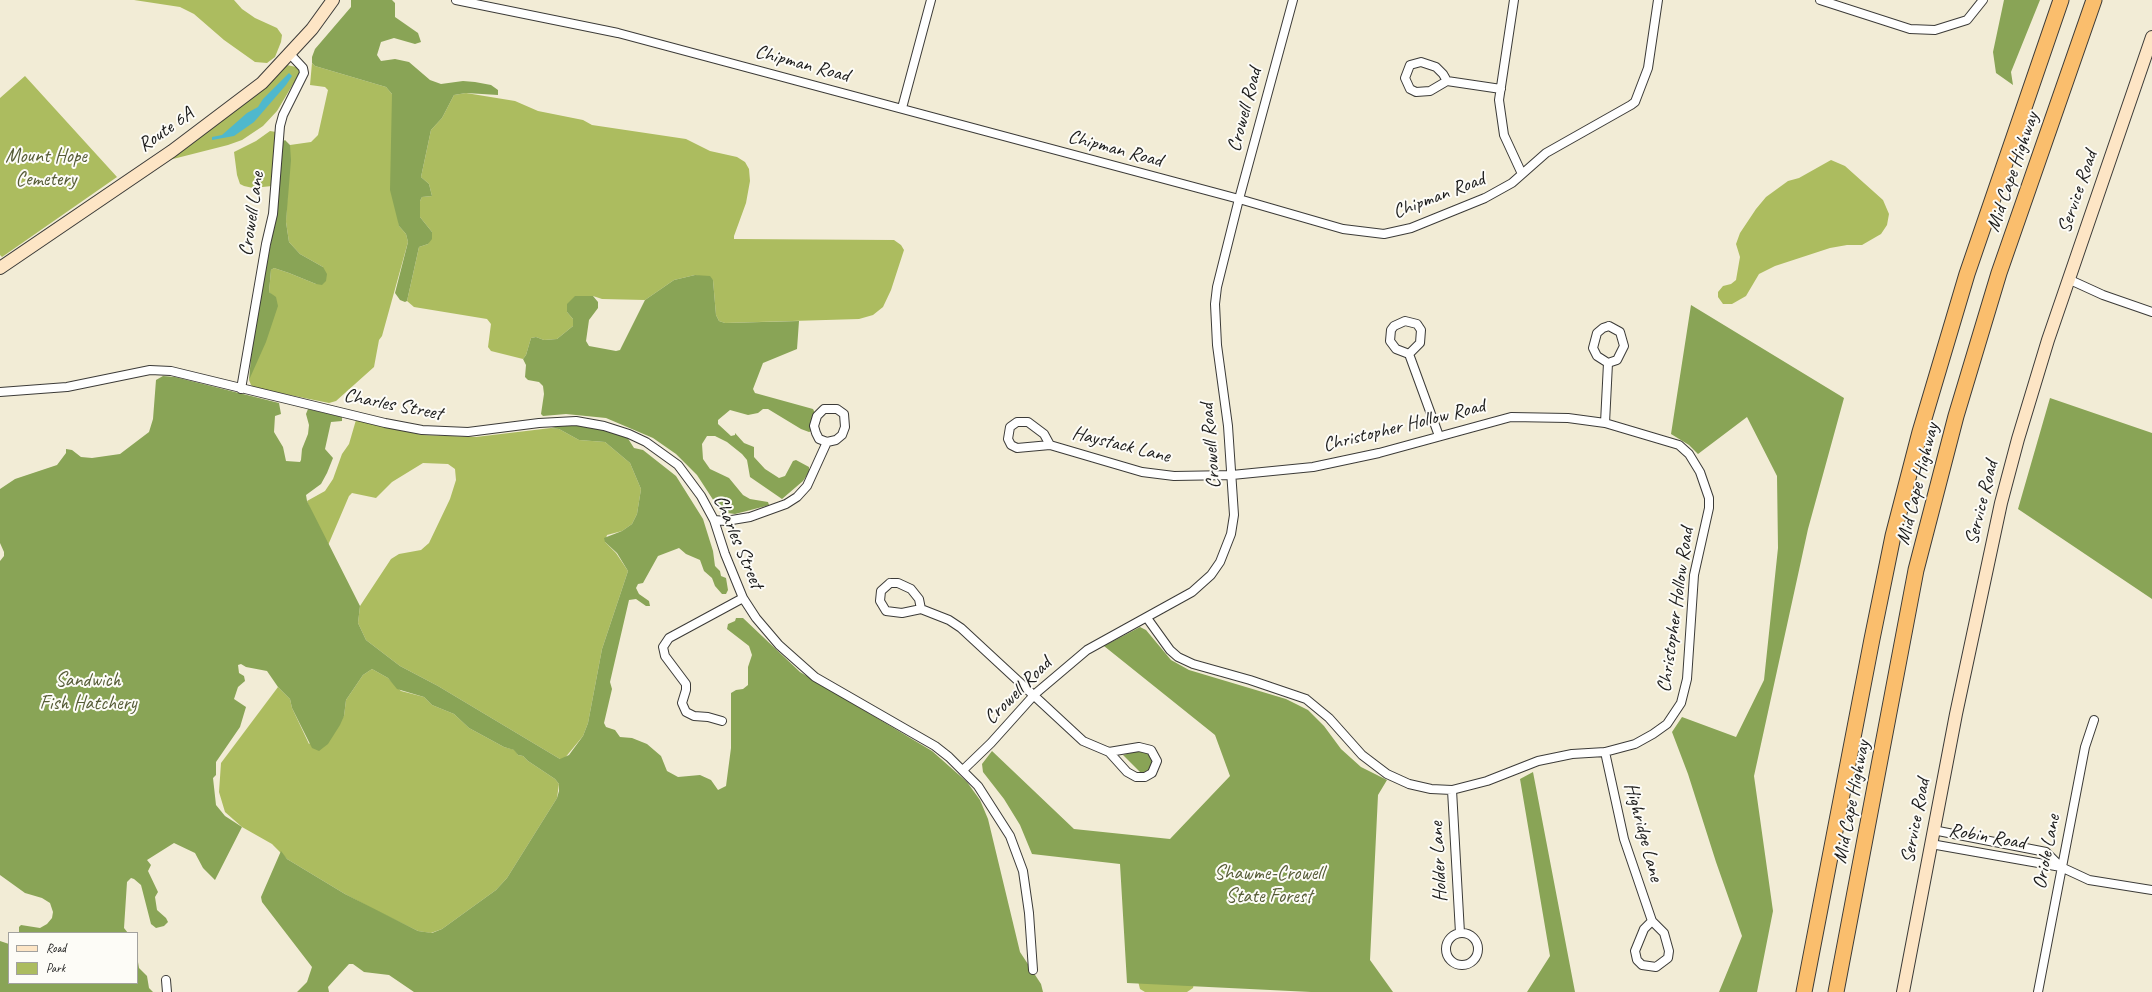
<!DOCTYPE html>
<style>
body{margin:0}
#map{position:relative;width:2152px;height:992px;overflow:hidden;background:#f2ecd6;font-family:Caveat,sans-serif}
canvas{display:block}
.legend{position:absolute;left:8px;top:932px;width:130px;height:52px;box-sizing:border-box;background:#fdfcf7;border:1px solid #a3a29f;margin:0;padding:5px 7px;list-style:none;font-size:12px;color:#1c1c1c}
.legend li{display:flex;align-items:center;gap:8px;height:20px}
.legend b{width:20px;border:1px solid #a3a29f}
</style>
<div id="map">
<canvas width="2152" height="992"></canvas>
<ul class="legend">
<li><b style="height:5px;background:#fde5c5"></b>Road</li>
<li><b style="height:11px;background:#acbc5f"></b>Park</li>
</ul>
</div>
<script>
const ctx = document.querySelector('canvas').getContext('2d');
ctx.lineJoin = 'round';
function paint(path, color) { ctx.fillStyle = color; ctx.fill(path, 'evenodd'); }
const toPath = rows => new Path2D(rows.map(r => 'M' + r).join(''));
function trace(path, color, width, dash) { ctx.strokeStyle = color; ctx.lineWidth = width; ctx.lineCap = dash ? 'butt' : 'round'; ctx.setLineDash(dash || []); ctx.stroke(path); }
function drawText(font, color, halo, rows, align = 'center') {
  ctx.font = font + ' Caveat,sans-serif'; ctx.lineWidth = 4; ctx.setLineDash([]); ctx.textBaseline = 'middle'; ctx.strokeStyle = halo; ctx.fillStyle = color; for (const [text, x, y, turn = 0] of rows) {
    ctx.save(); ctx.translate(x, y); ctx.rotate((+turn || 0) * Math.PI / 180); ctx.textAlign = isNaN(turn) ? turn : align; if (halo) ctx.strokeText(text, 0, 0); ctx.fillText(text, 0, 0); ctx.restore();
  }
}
paint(toPath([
 [134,0,234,0,242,9,255,18,277,28,282,35,281,42,275,57,267,63,255,62,224,40,194,14,180,7],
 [312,63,315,66,386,87,392,94,399,226,406,234,408,242,382,336,379,340,374,367,336,401,329,403,255,388,251,385,249,380,271,294,269,292,271,270,274,268,289,273,316,284,323,267,300,254,289,242,286,222,290,145,311,142,318,135,328,90,325,87,310,85],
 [287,65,296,67,299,70,299,74,277,111,263,126,242,140,228,145,169,160,243,105],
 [25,76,117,177,2,257,0,255,0,98],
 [466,93,515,101,538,111,583,120,592,125,686,139,710,151,737,157,745,162,749,169,750,181,746,203,734,236,734,239,894,240,901,245,904,250,891,290,883,307,873,315,859,319,725,323,719,321,716,315,713,280,695,275,674,280,645,300,602,299,593,296,567,312,573,319,573,326,557,339,544,340,536,337,531,338,526,355,523,359,491,351,488,347,491,324,487,319,414,307,407,301,419,247,428,244,432,232,420,217,420,201,422,197,432,196,429,184,421,177,431,130,442,118,454,95],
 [270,131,276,132,272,186,253,188,244,186,240,184,237,175,234,152,256,141],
 [1831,160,1845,166,1883,200,1889,214,1887,225,1881,234,1862,245,1847,245,1830,248,1775,266,1759,274,1746,296,1732,304,1723,304,1718,297,1718,292,1723,286,1731,284,1736,280,1740,257,1736,244,1740,233,1756,209,1766,197,1788,181,1799,178],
 [356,420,422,435,476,437,551,428,559,429,579,440,605,442,630,463,641,489,637,514,632,524,622,531,607,535,605,542,616,553,628,571,602,649,588,723,583,736,564,759,560,759,438,686,400,666,366,640,358,623,360,606,391,559,399,554,421,550,429,543,450,499,456,480,455,469,448,464,423,463,392,482,376,498,352,493,349,496,326,550,307,501,325,491,333,479,342,454,349,444],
 [372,669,388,678,401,691,424,697,432,705,454,714,469,728,504,747,515,750,518,755,523,756,528,761,555,779,559,784,557,798,507,878,496,890,442,929,431,933,418,931,373,909,345,894,287,859,272,844,242,827,225,812,219,792,221,763,278,687,290,699,292,708,309,744,344,716,346,700,363,675],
 [1195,979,1193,988,1187,992,1145,992,1140,989,1138,981]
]), '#acbc5f');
paint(toPath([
 [351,0,392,0,395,3,395,17,418,33,421,42,415,44,394,38,381,42,377,55,381,61,395,59,409,62,430,80,441,84,463,81,475,82,491,85,498,90,498,95,466,93,454,95,442,118,431,130,421,177,429,184,432,196,422,197,420,201,420,217,432,232,432,239,428,244,419,247,407,301,405,302,400,300,395,293,408,242,406,234,399,226,390,190,392,94,386,87,315,66,312,63,312,57,315,49,351,7],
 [2004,0,2040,0,2011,72,2013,85,1996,73,1993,52],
 [285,140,290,145,291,160,286,222,289,242,300,254,323,267,327,274,326,281,322,285,316,284,289,273,274,268,271,270,269,292,276,297,278,306,266,342,249,380,253,334,274,227,281,143],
 [695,275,710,276,713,280,716,315,719,321,725,323,799,321,797,349,763,363,753,389,755,393,813,409,815,413,812,431,809,432,801,429,768,409,763,409,758,413,748,415,730,410,718,420,718,424,731,436,735,435,735,433,744,443,754,447,754,457,765,469,779,478,785,476,793,461,796,460,809,467,809,472,803,481,782,499,750,477,747,460,742,454,727,442,715,436,707,436,702,444,703,459,710,469,729,478,743,495,750,499,768,502,769,505,766,506,735,514,721,512,697,475,676,454,653,438,606,418,566,414,543,416,541,414,544,394,543,386,539,382,528,380,525,377,526,365,523,359,526,355,531,338,536,337,544,340,557,339,573,326,573,319,567,312,567,304,575,296,593,296,598,302,598,308,589,320,586,341,589,346,616,351,620,350,645,300,674,280],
 [1691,305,1844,398,1808,529,1754,776,1773,911,1757,992,1719,992,1742,936,1716,862,1688,774,1672,732,1682,717,1736,737,1764,680,1778,548,1777,476,1747,417,1698,454,1689,445,1671,434],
 [163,376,175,377,279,403,281,414,275,416,274,432,283,447,286,461,300,462,301,460,302,449,308,434,309,425,306,414,308,409,342,417,342,421,331,422,325,449,333,458,327,473,321,484,306,495,307,501,360,606,358,623,366,640,400,666,438,686,560,759,569,755,583,736,588,723,602,649,628,571,617,553,605,542,604,538,622,531,632,524,637,514,641,489,630,463,605,442,579,440,559,429,551,428,564,425,577,425,602,429,627,437,634,448,643,450,676,476,703,519,713,551,715,566,720,571,721,576,726,578,728,590,726,594,722,594,715,586,712,578,704,571,700,560,686,554,679,548,658,556,643,583,638,584,636,588,639,594,649,601,650,606,646,606,636,599,629,600,610,682,612,689,604,723,606,727,615,730,620,737,632,738,647,744,661,756,667,771,678,777,700,775,711,780,718,790,726,786,731,748,731,693,736,690,743,689,748,685,748,667,752,655,749,646,727,629,728,624,735,621,736,618,743,618,800,672,932,751,967,782,980,800,988,819,1020,952,1041,984,1043,992,414,992,389,975,364,972,353,964,349,964,328,987,329,992,297,992,307,982,312,967,262,902,261,897,281,851,287,859,345,894,418,931,432,933,442,929,496,890,507,878,557,798,559,791,559,784,555,779,528,761,523,756,518,755,514,750,504,747,469,728,454,714,432,705,424,697,397,689,388,678,372,669,363,675,346,700,344,716,340,725,328,744,319,751,312,748,292,708,290,699,278,687,267,671,246,667,241,664,238,665,239,673,244,676,245,681,238,687,234,699,246,707,240,727,216,762,216,775,213,778,216,805,225,816,242,827,215,880,203,868,195,853,174,843,147,860,151,865,148,871,158,892,155,897,157,910,166,918,168,922,164,926,156,928,151,924,141,885,134,879,131,878,127,882,124,928,128,933,19,933,19,927,21,925,40,928,47,924,52,918,53,912,50,903,42,898,25,893,0,875,0,561,4,556,4,552,0,543,0,489,15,479,57,465,66,453,66,449,72,450,81,457,92,458,120,454,149,432,153,419,156,380],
 [2050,398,2152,433,2152,599,2018,509],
 [1140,627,1146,630,1171,660,1189,670,1286,699,1308,710,1324,726,1341,749,1361,767,1387,780,1378,795,1370,960,1393,992,1311,992,1127,983,1120,864,1032,854,1020,825,1004,799,983,772,982,764,992,751,1074,829,1170,839,1230,776,1215,735,1104,646],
 [1138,751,1148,753,1153,760,1151,770,1143,775,1123,755],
 [1533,772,1575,992,1527,992,1550,956,1520,779],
 [0,941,9,944,9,983,137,983,137,956,139,968,147,976,149,988,153,992,0,992]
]), '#89a456');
paint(toPath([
 [289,73,292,76,286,85,254,122,234,136,212,140,212,137,222,135,247,113,258,107,263,99]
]), '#4fb8cd');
const street = toPath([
 [456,0,618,33,1239,199,1343,229,1384,234,1411,228,1485,198,1512,183,1546,153,1631,105,1635,102,1648,68,1658,0],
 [1514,0,1499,100,1504,135,1522,174],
 [1820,0,1910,29,1935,30,1967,20,1983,0],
 [1447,81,1443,74,1436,67,1421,62,1410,65,1405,78,1410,89,1416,92,1430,91,1447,81,1501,89],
 [902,108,931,0],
 [2068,279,2103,295,2152,312],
 [1609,326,1620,332,1624,346,1617,360,1608,363,1597,356,1593,348,1597,333,1603,328,1609,326],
 [1409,354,1420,343,1421,330,1417,324,1405,321,1394,326,1391,330,1390,341,1396,349,1409,354,1439,436],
 [241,389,266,244,273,214,280,126,283,115,304,73,303,68,289,53],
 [0,392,67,387,150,370,171,371,385,423,422,430,468,432,539,423,576,421,604,426,629,434,646,442,678,465,701,496,714,520,725,554,743,598,756,618,779,645,815,677,935,746,949,757,978,786,1010,836,1023,871,1029,913,1033,970],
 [1605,423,1608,363],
 [1050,445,1044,434,1028,422,1017,422,1010,427,1008,439,1011,445,1017,448,1050,445,1142,472,1174,476,1232,475,1313,467,1379,453,1511,417,1568,418,1605,423,1679,445,1689,454,1700,472,1709,498,1709,508,1694,575,1687,679,1681,703,1667,724,1653,734,1635,744,1605,752,1572,754,1538,761,1487,781,1452,790,1431,789,1409,784,1387,774,1362,755,1329,718,1306,699,1250,680,1193,664,1178,657,1170,650,1147,618],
 [714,520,726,521,750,517,786,504,797,497,807,486,827,442,819,439,816,433,814,426,817,416,824,409,837,409,844,414,845,427,842,435,836,440,827,442],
 [890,583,898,583,911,589,919,599,921,609,902,613,886,611,880,601,881,591,890,583],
 [921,609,949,620,961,628,1083,741,1109,752],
 [722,721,708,717,694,716,686,712,682,703,686,690,686,684,665,656,663,647,669,638,743,598],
 [1139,747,1151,750,1157,761,1152,773,1145,777,1136,777,1127,772,1109,752,1139,747],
 [1605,752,1624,839,1652,921],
 [963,770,991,743,1035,694,1087,650,1192,592,1211,575,1220,562,1231,534,1234,515,1228,426,1217,345,1215,304,1217,287,1239,199,1293,0],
 [1452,790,1460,933],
 [1933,830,2046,852,2061,867],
 [1931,844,2061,867,2089,880,2152,890],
 [1652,921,1664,933,1669,951,1668,958,1656,967,1642,965,1637,960,1635,951,1644,929,1652,921],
 '1446 949a16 16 0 1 1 32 0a16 16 0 1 1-32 0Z',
 [166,980,167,992],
 [2038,992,2085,747,2094,720]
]);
const secondary = toPath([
 [0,268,172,151,262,83,312,29,333,0],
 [1903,992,1956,714,2001,503,2018,439,2048,340,2152,37]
]);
const highway = toPath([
 [1804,992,1872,639,1893,536,1920,432,1967,274,2061,0],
 [1836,992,1916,570,1956,416,1999,273,2094,0]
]);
trace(street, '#3c3b38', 10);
trace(secondary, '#3c3b38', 14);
trace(highway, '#3c3b38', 17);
trace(street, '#fff', 8);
trace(secondary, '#fde5c5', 12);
trace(highway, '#fabe6d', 15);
drawText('20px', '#1c1c1c', '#fdfcf7', [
 ["Chipman Road",802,64,15],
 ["Crowell Road",1245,110,-75],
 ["Route 6A",166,130,-35],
 ["Chipman Road",1115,149,15],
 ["Mid Cape Highway",2013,172,-71],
 ["Service Road",2078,192,-71],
 ["Chipman Road",1439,196,-21],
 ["Crowell Lane",252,214,-82],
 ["Charles Street",393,405,11],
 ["Christopher Hollow Road",1404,426,-14],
 ["Haystack Lane",1121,445,14],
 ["Crowell Road",1211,446,-95],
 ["Mid Cape Highway",1918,484,-76],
 ["Service Road",1982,503,-76],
 ["Charles Street",738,542,67],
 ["Christopher Hollow Road",1676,610,-82],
 ["Crowell Road",1018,691,-45],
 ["Mid Cape Highway",1852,802,-79],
 ["Service Road",1916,821,-79],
 ["Highridge Lane",1643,832,75],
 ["Robin Road",1987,837,10],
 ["Oriole Lane",2047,852,-79],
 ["Holder Lane",1439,862,-93]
]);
drawText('20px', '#565c37', '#fdfcf7', [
 ["Mount Hope",46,157],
 ["Cemetery",46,180],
 ["Sandwich",88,681],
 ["Fish Hatchery",88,704],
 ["Shawme-Crowell",1269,874],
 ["State Forest",1269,897]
]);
</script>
